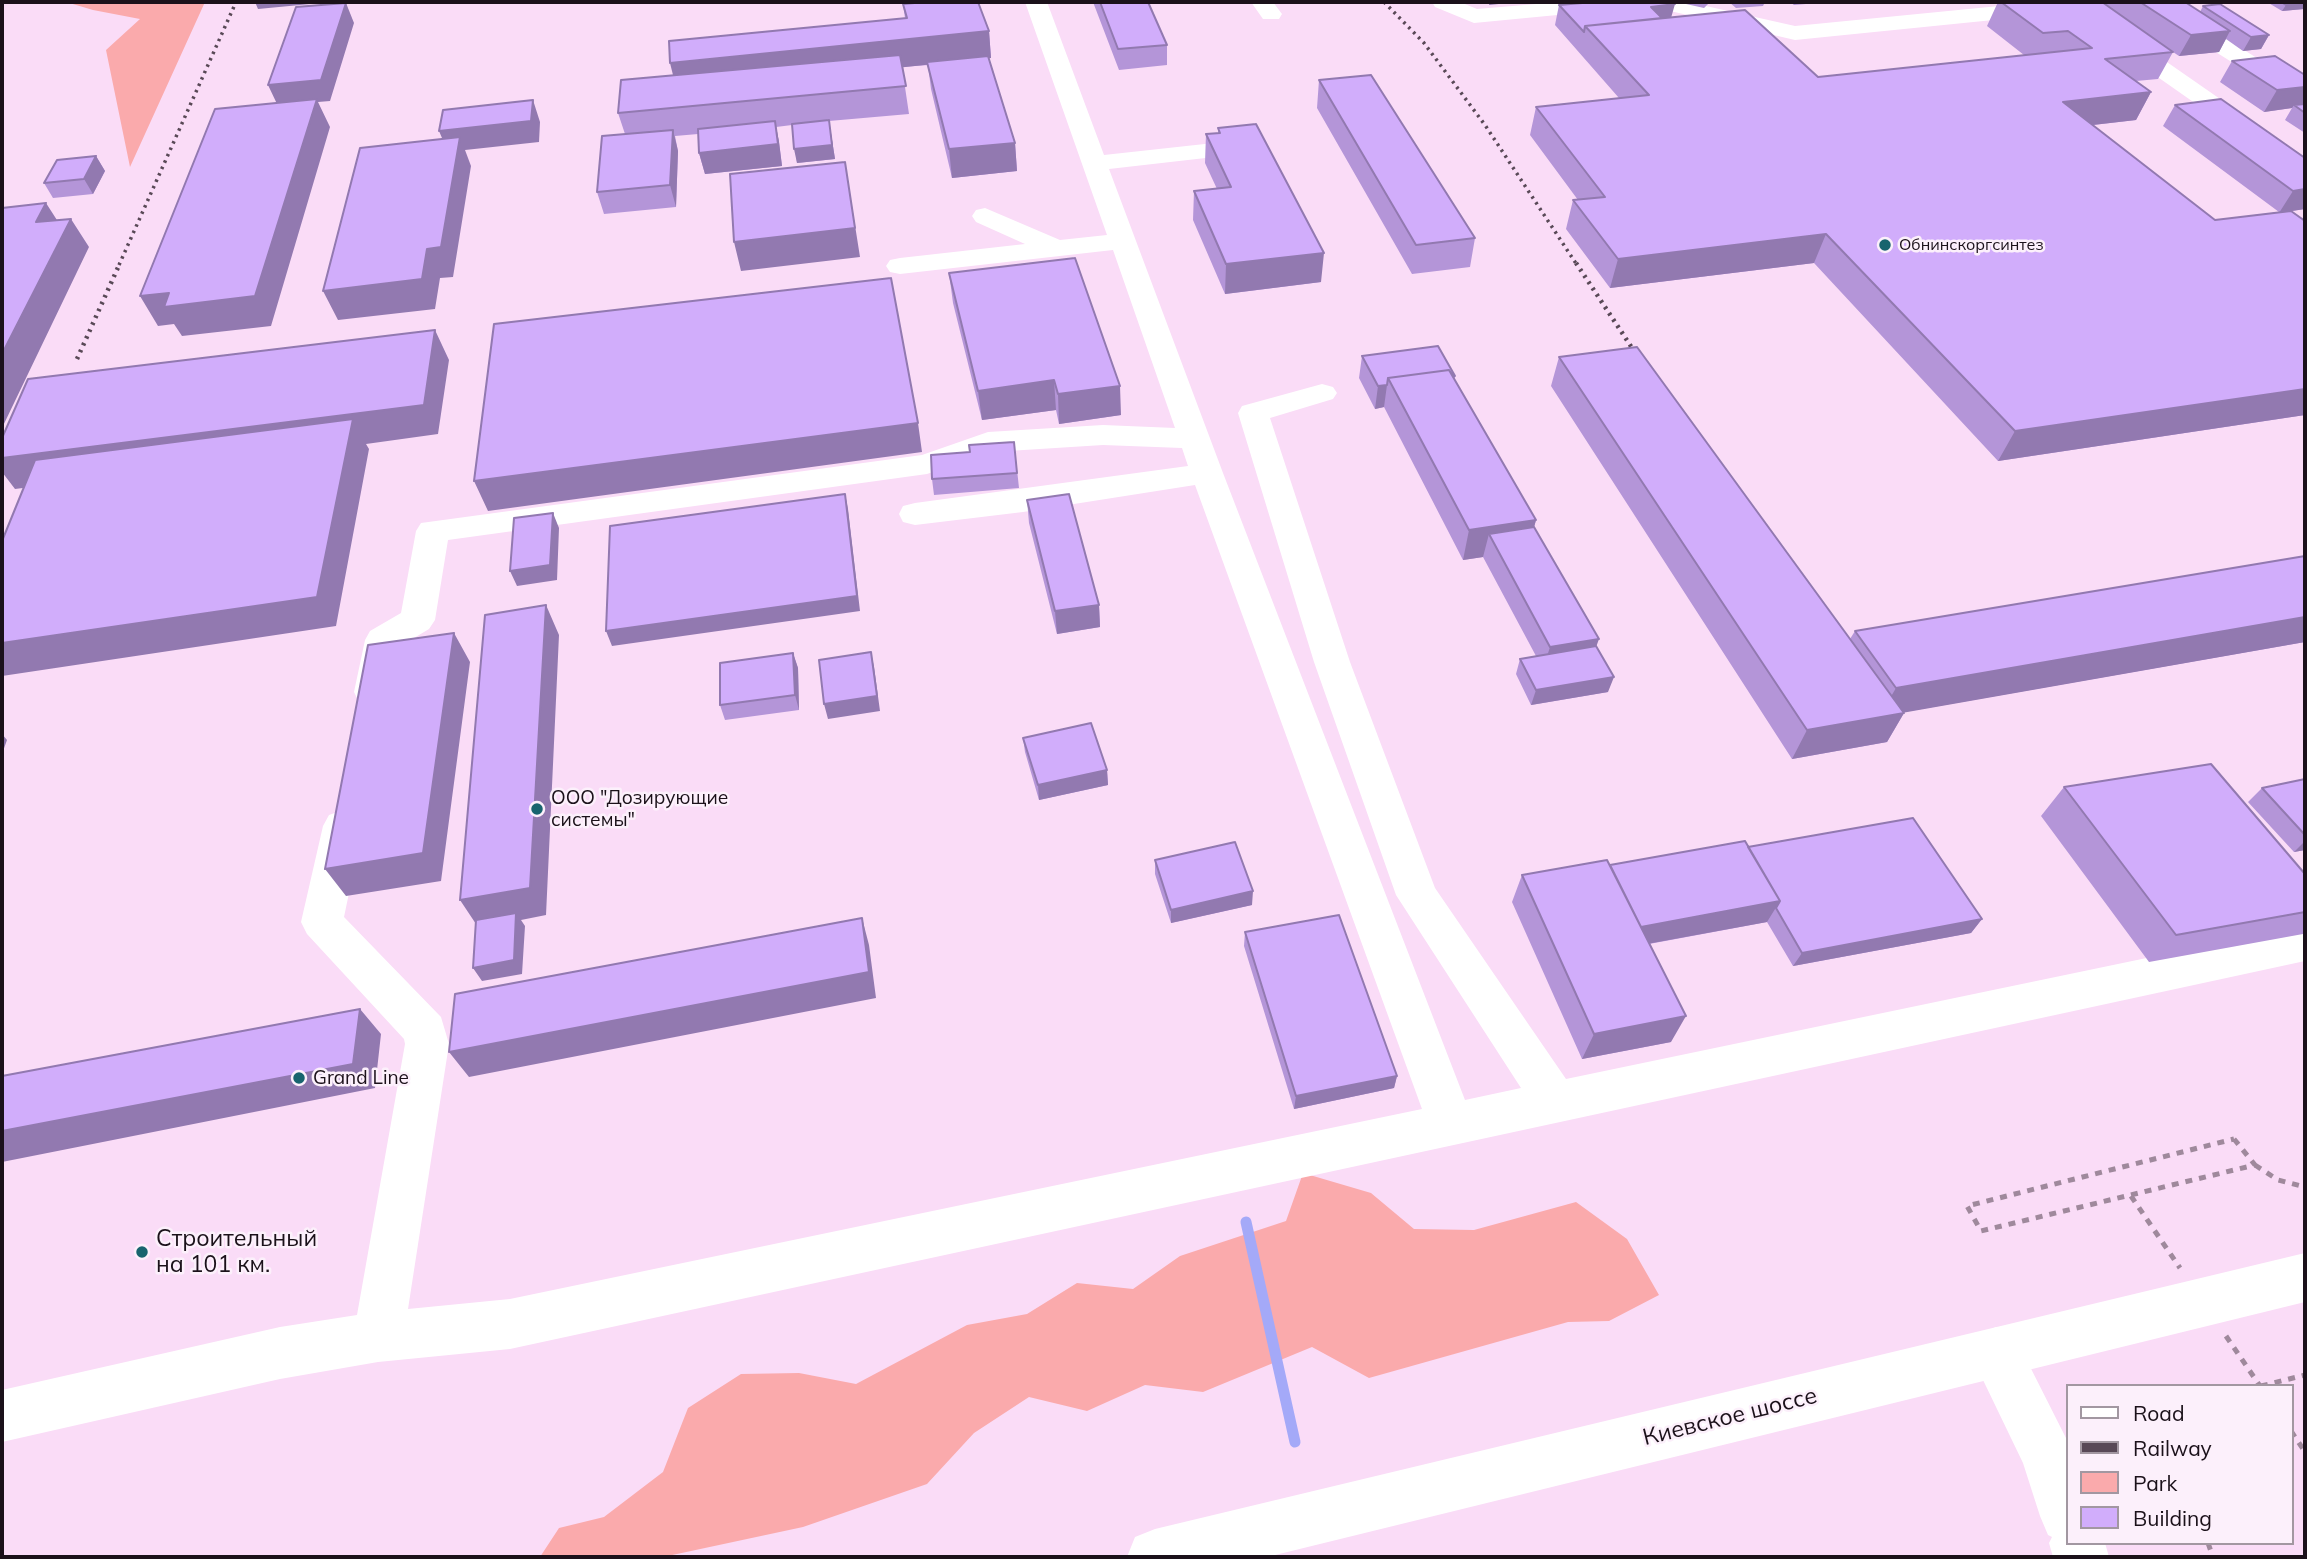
<!DOCTYPE html>
<meta charset="utf-8">
<style>
body{margin:0}
#map{position:relative;width:2307px;height:1559px;overflow:hidden;background:#fadcf7;font-family:Mulish,sans-serif}
canvas{display:block}
.frame{position:absolute;inset:0;border:4px solid #1b111a;pointer-events:none}
.legend{position:absolute;left:2066px;top:1384px;width:228px;height:161px;box-sizing:border-box;background:#fcf0fb;border:2px solid #a297a1;margin:0;padding:9px 12px;list-style:none;font-size:21px;color:#1b111a}
.legend li{display:flex;align-items:center;gap:14px;height:35px}
.legend b{width:35px;border:2px solid #a297a1}
</style>
<div id="map">
<canvas width="2307" height="1559"></canvas>
<div class="frame"></div>
<ul class="legend">
<li><b style="height:9px;background:#fff"></b>Road</li>
<li><b style="height:9px;background:#584856"></b>Railway</li>
<li><b style="height:19px;background:#faaaac"></b>Park</li>
<li><b style="height:19px;background:#d1adfb"></b>Building</li>
</ul>
</div>
<script>
const ctx = document.querySelector('canvas').getContext('2d');
ctx.lineJoin = 'round';
function paint(path, color) { ctx.fillStyle = color; ctx.fill(path, 'evenodd'); }
const toPath = rows => new Path2D(rows.map(r => 'M' + r).join(''));
function trace(path, color, width, dash) { ctx.strokeStyle = color; ctx.lineWidth = width; ctx.lineCap = dash ? 'butt' : 'round'; ctx.setLineDash(dash || []); ctx.stroke(path); }
function drawText(font, color, halo, rows, align = 'center') {
  ctx.font = font + ' Mulish,sans-serif'; ctx.lineWidth = 5; ctx.setLineDash([]); ctx.textBaseline = 'middle'; ctx.strokeStyle = halo; ctx.fillStyle = color; for (const [text, x, y, turn = 0] of rows) {
    ctx.save(); ctx.translate(x, y); ctx.rotate((+turn || 0) * Math.PI / 180); ctx.textAlign = isNaN(turn) ? turn : align; if (halo) ctx.strokeText(text, 0, 0); ctx.fillText(text, 0, 0); ctx.restore();
  }
}
paint(toPath([
 [66,2,205,2,130,167,106,50,140,19,93,10],
 [1303,1173,1371,1193,1414,1229,1474,1230,1576,1202,1627,1239,1659,1295,1609,1321,1568,1322,1369,1378,1312,1347,1203,1392,1145,1385,1087,1411,1029,1397,974,1433,927,1484,803,1527,663,1557,540,1557,559,1528,604,1517,663,1472,688,1408,741,1374,799,1373,856,1384,967,1325,1027,1314,1077,1283,1133,1289,1180,1256,1286,1221]
]), '#faaaac');
trace(toPath([
 [1246,1222,1295,1442]
]), '#a4a9f8', 11);
trace(toPath([
 [2234,1139,2255,1165,1981,1231,1967,1206,2234,1139],
 [2255,1165,2278,1180,2305,1187],
 [2131,1196,2180,1268],
 [2226,1336,2260,1386],
 [2261,1386,2305,1375],
 [2291,1431,2305,1452],
 [2208,1543,2213,1557]
]), '#9f899c', 5, [7, 7]);
paint(toPath([
 [1025,2,1047,2,1104,155,1223,142,1232,144,1235,149,1232,154,1223,156,1109,169,1223,473,1465,1100,1521,1088,1396,895,1314,662,1238,413,1242,406,1322,384,1333,387,1337,393,1333,399,1270,418,1350,662,1435,888,1566,1079,2305,925,2305,961,510,1349,378,1362,280,1379,2,1442,2,1390,280,1327,357,1315,405,1044,404,1039,307,934,301,922,323,826,329,815,343,810,357,815,363,826,344,917,441,1017,449,1044,408,1309,510,1299,1422,1109,1195,485,1023,512,915,525,903,522,899,514,903,506,915,503,1188,466,1182,448,1103,445,992,452,927,474,448,540,435,620,429,629,399,647,390,692,385,702,372,706,359,702,354,692,365,640,370,631,401,613,416,531,421,523,922,455,988,432,1103,425,1175,428,1113,250,900,274,890,272,886,266,890,260,900,258,1025,244,976,222,972,216,976,210,985,208,1060,240,1107,235,1025,2],
 [1251,2,1273,2,1282,14,1279,19,1263,19,1251,2],
 [1432,2,1460,2,1477,9,1560,2,1641,2,1638,7,1630,8,1474,23,1435,7,1432,2],
 [1650,2,1688,2,1795,26,2040,2,2051,3,2054,8,2051,13,2043,15,1795,40,1653,7,1650,2],
 [2141,2,2167,2,2305,88,2305,105,2297,103,2144,7,2141,2],
 [2120,33,2128,35,2305,158,2305,176,2296,174,2112,45,2109,40,2112,35,2120,33],
 [1996,1327,2014,1335,2067,1440,2067,1543,2105,1543,2109,1557,2053,1557,2049,1543,2052,1537,2048,1535,2040,1516,2023,1463,1970,1353,1978,1335,1996,1327]
]), '#fff');
paint(toPath([
 [2305,1253,2305,1302,1267,1557,1127,1557,1135,1537,1155,1529,2305,1253]
]), '#fff');
trace(toPath([
 [1384,2,1424,43,1485,125,1577,265],
 [119,265,236,2]
]), '#584856', 3.5, [2.5, 4.5]);
trace(toPath([
 [1576,263,1642,363],
 [77,359,120,263]
]), '#584856', 4.5, [2.5, 5]);
paint(toPath([
 [1093,2,1148,2,1167,45,1167,65,1119,70],
 [1677,2,1710,2,1704,8],
 [1729,2,1765,2,1763,6,1736,8],
 [1790,2,1819,2,1818,3,1794,5],
 [1998,2,2185,2,2200,12,2203,6,2269,35,2261,49,2243,51,2226,39,2219,52,2179,56,2173,52,2158,79,2136,81,2151,92,2136,120,2093,125,2215,220,2279,212,2163,126,2175,105,2305,158,2305,209,2291,211,2302,219,2305,214,2305,415,1998,461,1814,263,1610,288,1566,229,1573,200,1578,200,1530,135,1536,107,1619,98,1555,25,1559,5,1671,17,1818,77,2024,55,1987,26],
 [2267,2,2305,2,2305,7,2304,9,2282,11],
 [903,4,989,31,991,58,989,58,1015,143,1017,171,952,178,931,89,928,65,902,67,909,114,829,121,835,159,797,163,792,125,776,127,779,142,782,166,705,174,699,153,698,134,675,136,678,151,676,207,604,214,597,192,625,134,618,113,673,75,905,18],
 [2232,61,2305,75,2305,133,2285,120,2292,108,2264,112,2220,82],
 [1319,80,1475,238,1470,267,1412,274,1317,108],
 [1218,128,1321,282,1225,294,1193,220,1194,191,1217,189,1205,163,1206,134,1218,133],
 [96,156,105,171,93,194,53,198,44,183],
 [949,273,1121,415,1059,424,1056,410,982,420,953,303],
 [1362,356,1455,376,1455,380,1536,520,1534,527,1596,646,1608,692,1531,705,1516,674,1520,659,1536,656,1483,557,1463,560,1384,407,1375,409,1359,378],
 [1559,357,1850,639,1855,631,2305,642,1904,712,1904,713,1887,742,1792,759,1551,386],
 [1014,442,1019,488,934,495,932,479,970,452],
 [1027,500,1099,605,1100,627,1057,634,1029,523],
 [793,653,798,668,799,710,725,720,720,705],
 [1023,738,1107,770,1108,785,1039,800,1025,752],
 [2305,779,2305,850,2294,852,2248,802,2262,788],
 [2064,787,2305,874,2305,932,2303,934,2149,962,2041,816],
 [1748,847,1982,919,1971,933,1793,966,1767,922,1649,944,1671,1042,1582,1059,1512,902,1522,875,1610,865],
 [1155,860,1252,905,1171,923,1155,874],
 [1245,932,1397,1076,1394,1088,1294,1109,1244,946]
]), '#b495d8');
paint(toPath([
 [255,2,321,2,321,3,258,9],
 [1490,2,1518,2,1489,5],
 [346,3,354,23,330,101,318,102,330,127,271,326,182,336,174,324,158,326,140,296,169,293,278,106,268,85],
 [2305,3,2304,9,2282,11,2286,5],
 [1675,4,1669,25,1651,7],
 [989,31,991,58,677,91,670,63],
 [2230,31,2219,52,2179,56,2191,35],
 [2269,35,2261,49,2243,51,2251,37],
 [2305,87,2305,107,2294,105,2292,108,2264,112,2277,90],
 [2151,92,2136,120,2049,130,2063,102],
 [533,100,540,122,539,142,465,150,471,166,453,277,440,278,435,309,338,320,323,291,427,249,448,152,439,131],
 [829,120,835,159,797,163,794,149],
 [775,121,779,142,782,166,705,174,699,153],
 [673,130,678,151,676,207,670,185],
 [1015,143,1017,171,952,178,949,149],
 [96,156,105,171,93,194,84,179],
 [845,162,860,257,741,271,734,242],
 [2305,189,2305,209,2279,213,2293,191],
 [46,203,64,231,71,219,89,247,2,428,2,354,36,222],
 [1826,234,1814,263,1610,288,1618,259],
 [1324,253,1321,282,1225,294,1226,264],
 [435,330,449,360,438,434,366,444,369,449,336,626,2,676,2,643,348,446,15,489,2,472,2,458],
 [1054,380,1056,410,982,420,978,391],
 [1387,385,1384,407,1375,409,1378,386],
 [1120,386,1121,415,1059,424,1058,394],
 [2305,389,2305,415,1998,461,2015,431],
 [918,423,922,452,488,511,474,481],
 [845,494,848,509,860,611,612,646,606,631],
 [553,513,559,528,557,580,517,586,510,571],
 [1536,520,1528,550,1489,534,1483,557,1463,560,1469,530],
 [546,605,559,635,546,915,521,920,525,926,522,974,482,981,473,968,478,927,460,900],
 [1099,605,1100,627,1057,634,1055,611],
 [2305,617,2305,642,1879,717,1896,688],
 [454,633,470,662,441,881,346,896,325,869],
 [1599,639,1591,661,1543,669,1550,647],
 [871,652,874,667,880,711,828,719,824,704],
 [793,653,798,668,799,710,795,695],
 [1614,677,1608,692,1531,705,1536,690],
 [1904,713,1887,742,1792,759,1807,730],
 [2,734,7,740,2,754],
 [1107,770,1108,785,1039,800,1038,785],
 [2305,841,2305,850,2294,852],
 [1253,891,1252,905,1171,923,1171,910],
 [1780,901,1767,922,1625,948,1635,928],
 [862,918,869,945,876,998,469,1077,449,1052],
 [1982,919,1971,933,1793,966,1802,953],
 [360,1009,381,1034,375,1088,2,1162,2,1131],
 [1686,1016,1671,1042,1582,1059,1594,1034],
 [1397,1076,1394,1088,1294,1109,1296,1096]
]), '#9279b0');
const building = toPath([
 [926,2,978,2,989,31,670,63,669,41,907,18,903,4,926,2],
 [1100,2,1148,2,1167,45,1118,49,1100,2],
 [1594,2,1672,2,1675,4,1651,7,1662,18,1585,26,1584,32,1559,5,1594,2],
 [2001,2,2102,2,2173,52,2105,59,2151,92,2063,102,2215,220,2291,211,2305,221,2305,389,2015,431,1826,234,1618,259,1573,200,1605,197,1536,107,1649,95,1585,26,1745,10,1818,77,2092,48,2068,31,2043,33,2001,2],
 [2140,2,2185,2,2230,31,2191,35,2140,2],
 [2281,2,2305,2,2305,3,2286,5,2281,2],
 [346,3,321,80,268,85,296,7,346,3],
 [2220,4,2269,35,2251,37,2203,6,2220,4],
 [900,55,906,86,618,113,621,80,900,55],
 [988,56,1015,143,949,149,927,62,988,56],
 [2275,56,2305,75,2305,87,2277,90,2232,61,2275,56],
 [1371,75,1475,238,1416,245,1319,80,1371,75],
 [317,99,255,296,164,307,169,293,140,296,215,109,317,99],
 [2221,99,2305,158,2305,189,2293,191,2175,105,2221,99],
 [533,100,531,121,439,131,443,110,533,100],
 [2305,104,2305,113,2294,105,2305,104],
 [829,120,832,145,794,149,792,124,829,120],
 [775,121,778,144,699,153,698,129,775,121],
 [1256,124,1324,253,1226,264,1194,191,1231,187,1206,134,1220,133,1218,128,1256,124],
 [673,130,670,185,597,192,602,136,673,130],
 [460,137,441,247,427,249,422,279,323,291,360,148,460,137],
 [96,156,84,179,44,183,57,160,96,156],
 [845,162,855,228,734,242,730,174,845,162],
 [46,203,36,222,71,219,2,354,2,208,46,203],
 [1075,258,1120,386,1058,394,1054,380,978,391,949,273,1075,258],
 [891,278,918,423,474,481,494,324,891,278],
 [435,330,424,405,2,458,2,438,28,379,435,330],
 [1438,346,1455,376,1453,376,1449,370,1388,378,1387,385,1378,386,1362,356,1438,346],
 [1637,347,1904,713,1807,730,1559,357,1637,347],
 [1449,370,1536,520,1469,530,1388,378,1449,370],
 [353,419,317,597,2,643,2,541,35,460,353,419],
 [1014,442,1017,473,932,479,931,455,970,452,969,445,1014,442],
 [845,494,857,596,606,631,610,526,845,494],
 [1069,494,1099,605,1055,611,1027,500,1069,494],
 [553,513,550,565,510,571,514,518,553,513],
 [1534,527,1599,639,1550,647,1489,534,1534,527],
 [2305,556,2305,617,1896,688,1855,631,2305,556],
 [546,605,530,888,460,900,485,615,546,605],
 [454,633,423,853,325,869,368,645,454,633],
 [1596,646,1614,677,1536,690,1520,659,1596,646],
 [871,652,877,696,824,704,819,660,871,652],
 [793,653,795,695,720,705,720,663,793,653],
 [1091,723,1107,770,1038,785,1023,738,1091,723],
 [2211,764,2305,874,2305,912,2176,935,2064,787,2211,764],
 [2305,779,2305,835,2262,788,2305,779],
 [1913,818,1982,919,1802,953,1776,908,1780,901,1748,847,1913,818],
 [1745,841,1780,901,1641,927,1610,865,1745,841],
 [1235,842,1253,891,1171,910,1155,860,1235,842],
 [1607,860,1686,1016,1594,1034,1522,875,1607,860],
 [516,913,514,960,473,968,476,920,516,913],
 [1339,915,1397,1076,1296,1096,1245,932,1339,915],
 [862,918,869,972,449,1052,455,994,862,918],
 [360,1009,353,1064,2,1131,2,1076,360,1009]
]);
paint(building, '#d1adfb');
trace(building, '#9279b0', 2);
for (const [x, y, r, color] of [
 [1885,245,7,"#18646e"],
 [537,809,7,"#18646e"],
 [299,1078,7,"#18646e"],
 [142,1252,7,"#18646e"]
]) { const dot = new Path2D(); dot.arc(x, y, r, 0, 2 * Math.PI); ctx.fillStyle = color; ctx.fill(dot); trace(dot, '#fcf0fb', 2.5); }
drawText('16px', '#1b111a', '#fcf0fb', [
 ["Обнинскоргсинтез",1899,245]
], 'left');
drawText('19px', '#1b111a', '#fcf0fb', [
 ["ООО \"Дозирующие",551,798],
 ["системы\"",551,820],
 ["Grand Line",313,1078]
], 'left');
drawText('23px', '#1b111a', '#fcf0fb', [
 ["Строительный",156,1239],
 ["на 101 км.",156,1265]
], 'left');
drawText('23px', '#1b111a', '#fcf0fb', [
 ["Киевское шоссе",1730,1417,-14]
]);
</script>
